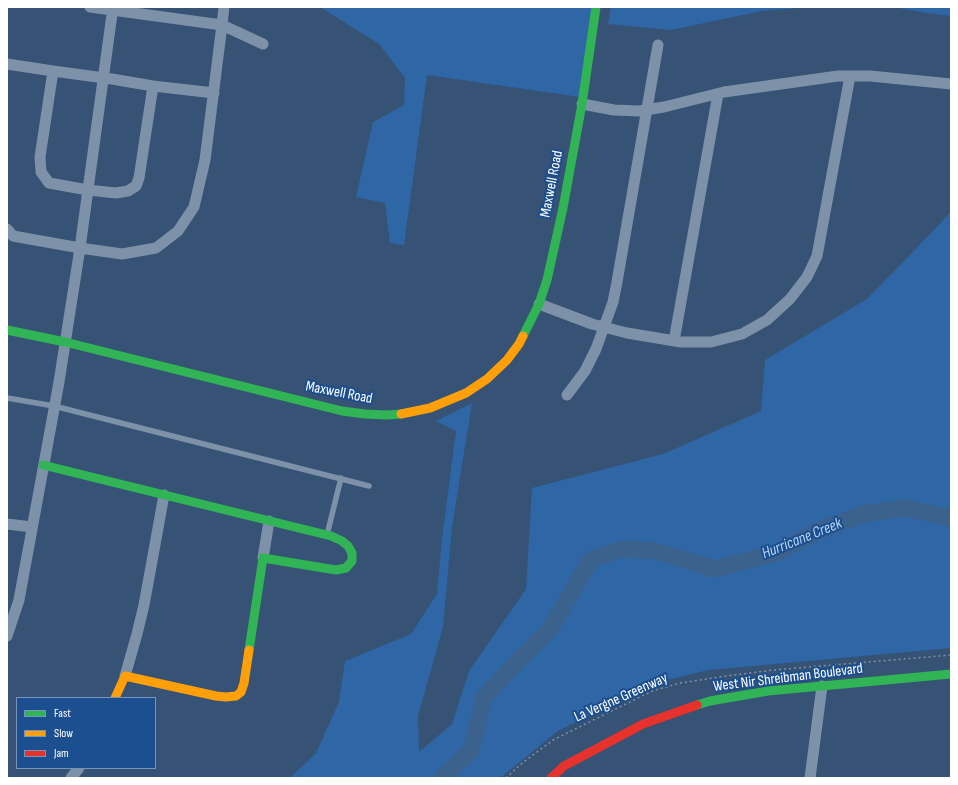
<!DOCTYPE html>
<style>
body{margin:0}
#map{position:relative;width:958px;height:785px;overflow:hidden;background:#365274;font-family:"Sofia Sans Condensed",sans-serif}
canvas{display:block}
.frame{position:absolute;inset:0;border:8px solid #fff;pointer-events:none}
.legend{position:absolute;left:16px;top:697px;width:140px;height:72px;box-sizing:border-box;background:#1b4f8f;border:1px solid #7695bc;margin:0;padding:5px 7px;list-style:none;font-size:12px;color:#fff}
.legend li{display:flex;align-items:center;gap:8px;height:20px}
.legend b{width:20px;border:1px solid #7695bc}
</style>
<div id="map">
<canvas width="958" height="785"></canvas>
<div class="frame"></div>
<ul class="legend">
<li><b style="height:5px;background:#30b455"></b>Fast</li>
<li><b style="height:5px;background:#ff9f0a"></b>Slow</li>
<li><b style="height:5px;background:#e5322d"></b>Jam</li>
</ul>
</div>
<script>
const ctx = document.querySelector('canvas').getContext('2d');
ctx.lineJoin = 'round';
function paint(path, color) { ctx.fillStyle = color; ctx.fill(path, 'evenodd'); }
const toPath = rows => new Path2D(rows.map(r => 'M' + r).join(''));
function trace(path, color, width, dash) { ctx.strokeStyle = color; ctx.lineWidth = width; ctx.lineCap = dash ? 'butt' : 'round'; ctx.setLineDash(dash || []); ctx.stroke(path); }
function drawText(font, color, halo, rows, align = 'center') {
  ctx.font = font + ' "Sofia Sans Condensed",sans-serif'; ctx.lineWidth = 4; ctx.setLineDash([]); ctx.textBaseline = 'middle'; ctx.strokeStyle = halo; ctx.fillStyle = color; for (const [text, x, y, turn = 0] of rows) {
    ctx.save(); ctx.translate(x, y); ctx.rotate((+turn || 0) * Math.PI / 180); ctx.textAlign = isNaN(turn) ? turn : align; if (halo) ctx.strokeText(text, 0, 0); ctx.fillText(text, 0, 0); ctx.restore();
  }
}
paint(toPath([
 [320,7,596,7,580,97,427,75,404,245,390,243,385,203,356,197,373,122,404,105,405,78,379,44],
 [611,7,812,7,762,11,671,30,608,24],
 [893,7,951,7,951,16,927,13],
 [951,211,951,648,709,670,654,683,558,731,500,778,290,778,316,753,339,702,345,661,411,634,437,594,442,539,456,431,436,421,472,403,452,527,443,627,418,716,419,752,452,724,469,671,526,589,532,488,663,454,761,411,765,360,867,299,935,229]
]), '#2f66a5');
trace(toPath([
 [442,778,471,751,484,698,516,663,550,629,591,559,623,549,656,551,714,569,776,553,816,532,863,514,904,508,951,518]
]), '#3b618d', 17);
trace(toPath([
 [506,778,521,764,553,740,642,696,655,690,681,683,726,676,773,670,951,655]
]), '#7d92a8', 1.5, [2, 3]);
trace(toPath([
 [7,398,54,406,369,486],
 [327,535,341,478]
]), '#7d92a8', 5.5);
trace(toPath([
 [224,7,222,25,263,44],
 [7,64,53,71,112,79,153,86,139,178,136,186,128,191,116,193,88,190,49,183,41,172,40,157,53,71],
 [153,86,214,93],
 [582,104,614,110,639,111,664,107,724,92,838,76,870,76,951,84],
 [7,229,13,236,80,248,122,254,156,248,178,231,194,207,205,160,222,25,90,7],
 [539,304,592,324,627,333,681,342,711,342,742,334,767,320,790,299,807,277,817,256,850,76],
 [674,341,718,94],
 [567,395,585,371,596,349,613,302,617,282,658,45],
 [7,524,32,527],
 [263,558,269,521],
 [7,636,19,600,59,382,80,248,113,7],
 [125,676,137,634,144,605,164,495],
 [71,778,79,768],
 [810,778,822,686]
]), '#7d92a8', 11);
trace(toPath([
 [7,330,65,342,342,411,365,414,387,415,401,414],
 [523,336,539,304,547,280,563,208,582,104,596,7],
 [43,465,331,536,342,541,348,546,352,553,352,561,346,568,336,570,263,558,249,650],
 [697,705,710,701,768,691,951,674]
]), '#30b455', 9);
trace(toPath([
 [401,414,430,408,466,393,487,379,507,360,519,344,523,336],
 [115,698,125,676,216,696,226,697,236,696,241,692,244,683,249,650]
]), '#ff9f0a', 9);
trace(toPath([
 [551,778,564,766,643,724,697,705]
]), '#e5322d', 9);
drawText('15px', '#fff', '#1b4f8f', [
 ["Maxwell Road",552,184,-79],
 ["Maxwell Road",339,393,11],
 ["West Nir Shreibman Boulevard",788,678,-7],
 ["La Vergne Greenway",621,698,-24]
]);
drawText('italic 16px', '#b5d3f5', '#1b4f8f', [
 ["Hurricane Creek",802,539,-22]
]);
</script>
